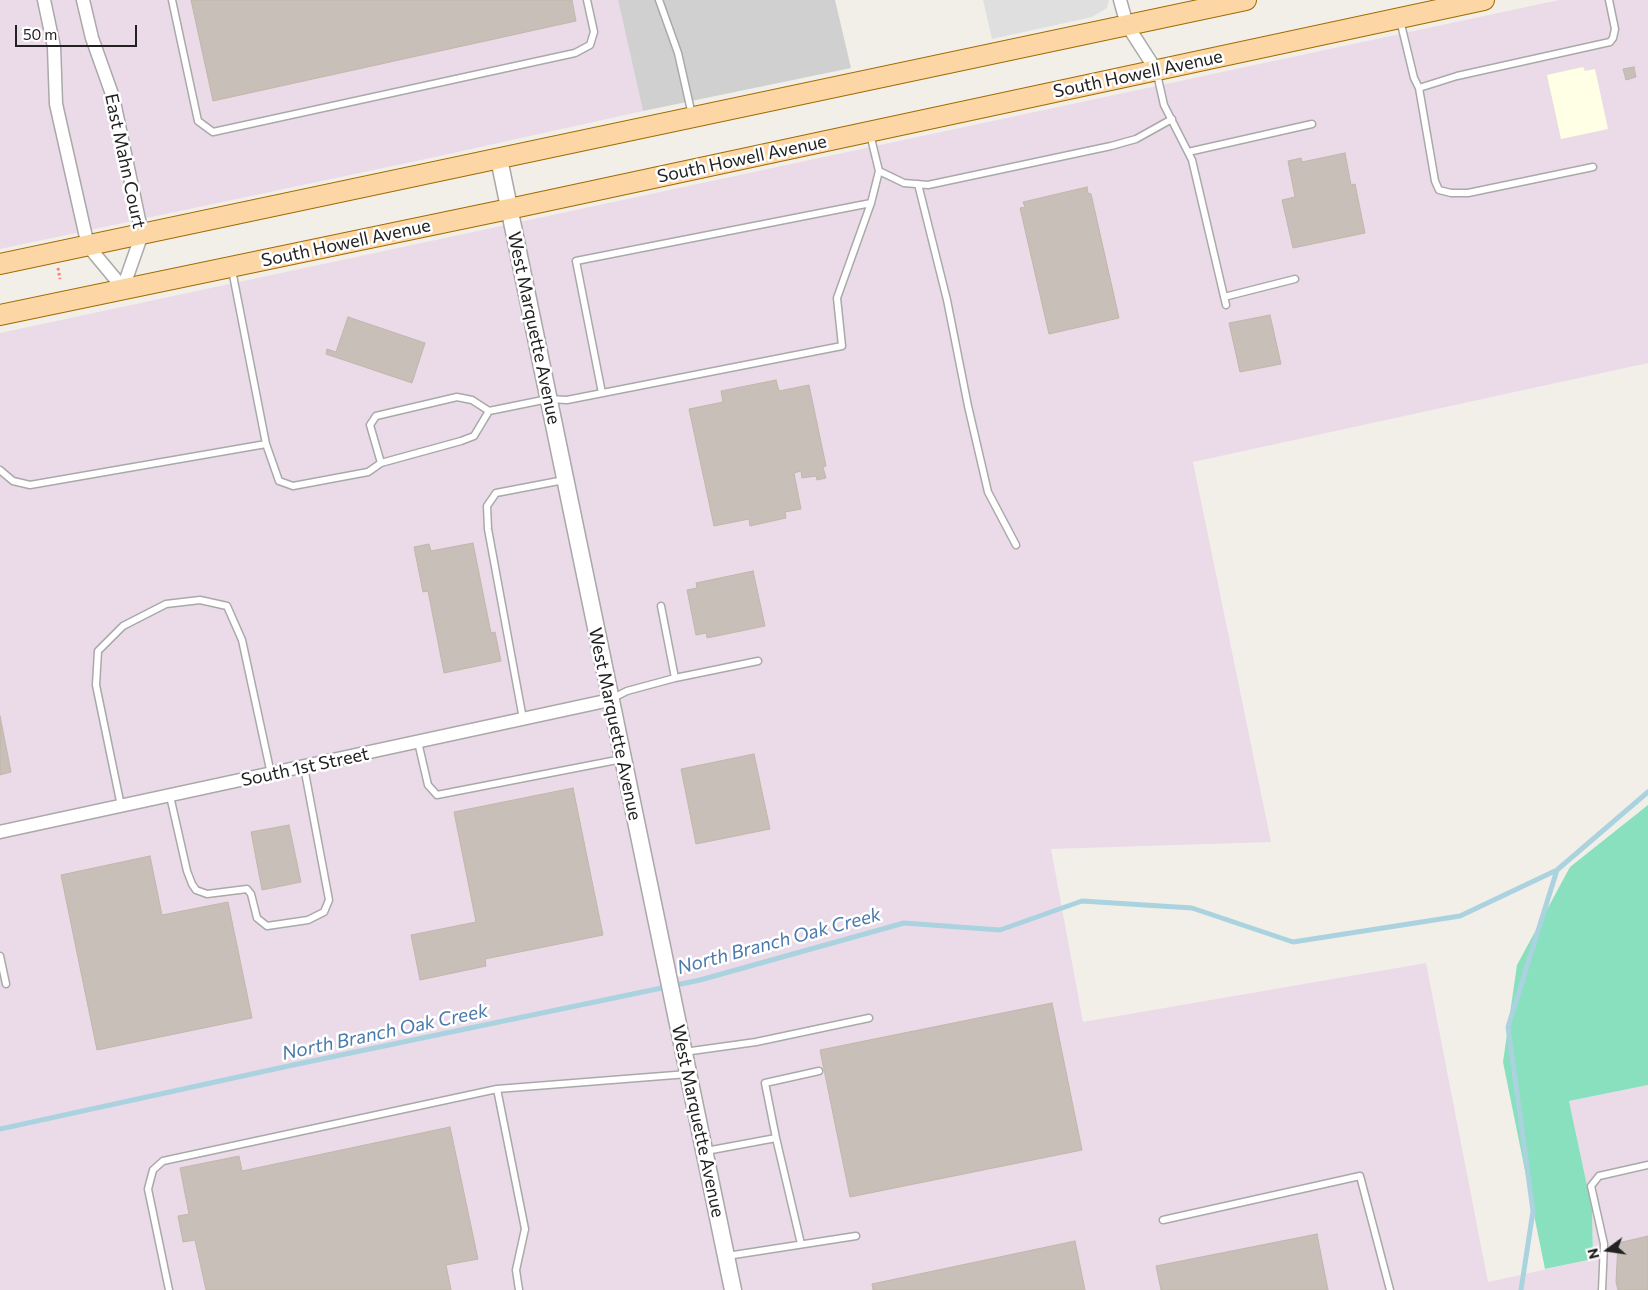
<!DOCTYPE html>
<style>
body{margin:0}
#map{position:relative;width:1648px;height:1290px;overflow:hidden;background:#f2efe9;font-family:Commissioner,sans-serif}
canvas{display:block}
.north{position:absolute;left:1583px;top:1225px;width:50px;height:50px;-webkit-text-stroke:4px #fff;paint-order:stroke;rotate:256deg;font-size:14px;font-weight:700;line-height:20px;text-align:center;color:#222}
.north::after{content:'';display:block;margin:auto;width:18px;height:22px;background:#222;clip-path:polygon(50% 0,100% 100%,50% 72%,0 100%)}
.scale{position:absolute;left:15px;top:25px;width:122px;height:22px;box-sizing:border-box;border:2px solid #222;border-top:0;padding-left:6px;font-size:15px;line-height:18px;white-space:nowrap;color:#222;-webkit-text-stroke:4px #fff;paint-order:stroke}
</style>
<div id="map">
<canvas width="1648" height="1290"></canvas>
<div class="north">N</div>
<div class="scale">50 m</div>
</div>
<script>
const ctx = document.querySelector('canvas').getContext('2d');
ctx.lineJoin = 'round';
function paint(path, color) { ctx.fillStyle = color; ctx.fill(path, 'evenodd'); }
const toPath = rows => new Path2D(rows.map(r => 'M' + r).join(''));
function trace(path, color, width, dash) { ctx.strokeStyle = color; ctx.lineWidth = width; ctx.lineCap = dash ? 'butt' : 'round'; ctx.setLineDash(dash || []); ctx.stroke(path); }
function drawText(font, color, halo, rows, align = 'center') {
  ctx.font = font + ' Commissioner,sans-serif'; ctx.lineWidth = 5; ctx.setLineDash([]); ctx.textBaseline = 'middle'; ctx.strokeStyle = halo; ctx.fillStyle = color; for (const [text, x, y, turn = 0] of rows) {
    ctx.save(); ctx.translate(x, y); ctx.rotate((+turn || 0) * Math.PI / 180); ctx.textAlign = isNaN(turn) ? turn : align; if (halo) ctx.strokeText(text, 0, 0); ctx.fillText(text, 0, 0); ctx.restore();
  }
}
paint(toPath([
 [983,0,1109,0,1107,8,1092,17,992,39]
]), '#e0dfdf');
paint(toPath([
 [0,0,618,0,643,111,435,157,0,249],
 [1559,0,1648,0,1648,363,1193,462,1271,842,1051,849,1083,1022,1426,963,1488,1282,1593,1259,1592,1209,1569,1101,1648,1085,1648,1290,0,1290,0,333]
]), '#ebdbe8');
paint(toPath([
 [1583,67,1585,71,1595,69,1608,129,1561,139,1547,75]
]), '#ffffe5');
paint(toPath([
 [618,0,835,0,851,68,643,111]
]), '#d0d0d0');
paint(toPath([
 [1648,805,1648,1085,1569,1101,1592,1209,1593,1259,1545,1269,1503,1062,1517,965,1570,867]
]), '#88e0be');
trace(toPath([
 [0,1129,293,1065,700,980,904,923,1000,930,1082,901,1192,908,1293,942,1460,916,1557,870,1648,792],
 [1521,1290,1533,1211,1508,1027,1557,870]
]), '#aad3df', 5);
const building = toPath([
 [191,0,572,0,576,21,213,101,191,0],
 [1634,67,1636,77,1626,80,1623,69,1634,67],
 [1345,153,1351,185,1355,184,1365,233,1293,248,1282,200,1295,197,1288,161,1301,158,1302,162,1345,153],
 [1087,187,1088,193,1091,194,1119,318,1049,334,1020,208,1025,207,1023,202,1087,187],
 [1270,315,1281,364,1240,372,1229,323,1270,315],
 [348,317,425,343,412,383,326,354,327,349,336,352,348,317],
 [776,380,779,391,809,385,826,466,823,467,826,478,817,480,816,476,802,478,801,471,794,473,801,509,785,512,786,518,750,526,749,519,714,526,689,409,723,402,721,391,776,380],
 [473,543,491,633,495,632,501,661,444,673,428,591,423,592,414,547,429,544,431,551,473,543],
 [753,571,765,626,707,638,706,633,696,635,687,590,697,588,696,583,753,571],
 [0,716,11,772,0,775,0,716],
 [754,754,770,829,696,844,681,769,754,754],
 [573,788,603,935,485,959,486,966,420,980,411,935,476,922,454,812,573,788],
 [289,825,301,882,262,890,251,832,289,825],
 [150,856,162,915,228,902,252,1018,97,1050,61,875,150,856],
 [1052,1003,1082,1150,850,1197,820,1050,1052,1003],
 [450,1127,478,1259,446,1265,451,1290,206,1290,195,1240,183,1242,178,1216,189,1214,180,1168,239,1156,242,1171,450,1127],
 [1317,1234,1328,1290,1161,1290,1156,1266,1317,1234],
 [1648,1236,1648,1290,1618,1290,1616,1282,1618,1243,1648,1236],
 [1075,1241,1085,1290,873,1290,872,1284,1075,1241]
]);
paint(building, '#c7bfb8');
trace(building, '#c4b6ab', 1);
const service = toPath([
 [172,0,198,121,213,132,575,53,590,45,594,32,587,0],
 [659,0,678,53,692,115],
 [1400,20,1414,78,1419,88,1435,181,1439,190,1451,193,1468,193,1593,167],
 [1157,74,1164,105,1192,160,1226,305],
 [1419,88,1457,76,1610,42,1613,38,1615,29,1609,0],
 [870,134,879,171,904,183,928,185,1111,146,1136,139,1172,119],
 [1188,152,1312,124],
 [918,184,947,300,968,406,988,492,1016,545],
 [1224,297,1295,279],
 [602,393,576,261,871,203],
 [266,444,279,481,293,486,368,472,381,463,461,441,474,436,489,411,548,399,567,400,842,346,837,298,871,203,879,171],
 [381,463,370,425,376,416,457,397,472,400,489,411],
 [0,470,13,481,30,485,266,444,232,270],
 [661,606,675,678],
 [611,699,627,691,675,678,758,661],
 [523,719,488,529,487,506,496,493,564,480],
 [418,742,428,785,437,795,622,759],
 [170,796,187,871,192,884,196,890,207,894,247,889,251,894,257,918,267,926,308,920,324,912,329,900,304,767],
 [121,806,96,685,98,651,123,626,166,604,200,600,227,606,242,640,271,774],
 [0,956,6,984],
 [684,1052,756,1042,869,1018],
 [497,1089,525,1229,516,1270,519,1290],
 [706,1151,776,1138],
 [1163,1220,1360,1176,1390,1290],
 [801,1244,776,1138,765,1083,819,1071],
 [727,1256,856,1236],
 [169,1290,148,1189,153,1170,163,1161,497,1089,688,1074],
 [1602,1290,1604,1244,1591,1186,1599,1176,1648,1165]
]);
const minor = toPath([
 [44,0,54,47,56,104,88,246,123,288],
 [83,0,92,38,113,97,142,234,123,288],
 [1120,0,1127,25,1156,70],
 [0,832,610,700]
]);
const tertiary = toPath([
 [499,159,733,1290]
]);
const primary = toPath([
 [0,264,1246,0],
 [0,315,509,209,1484,0]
]);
trace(service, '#a9a9a9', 9);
trace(minor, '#a9a9a9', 15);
trace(tertiary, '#a9a9a9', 19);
trace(primary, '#a06b00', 22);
trace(toPath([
 [58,268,60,279]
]), '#fa8072', 3, [2.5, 2.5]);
trace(service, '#fff', 6);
trace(minor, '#fff', 12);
trace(tertiary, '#fff', 16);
trace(primary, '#fcd6a4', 20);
drawText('18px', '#222', '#fff', [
 ["South Howell Avenue",1138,74,-12],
 ["South Howell Avenue",742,159,-12],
 ["East Mahn Court",125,161,78],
 ["South Howell Avenue",346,243,-12],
 ["West Marquette Avenue",534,328,78],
 ["West Marquette Avenue",615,724,78],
 ["South 1st Street",305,767,-12],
 ["West Marquette Avenue",698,1121,78]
]);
drawText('italic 19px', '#4a7aab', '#fff', [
 ["North Branch Oak Creek",779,941,-15],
 ["North Branch Oak Creek",385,1032,-12]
]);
</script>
